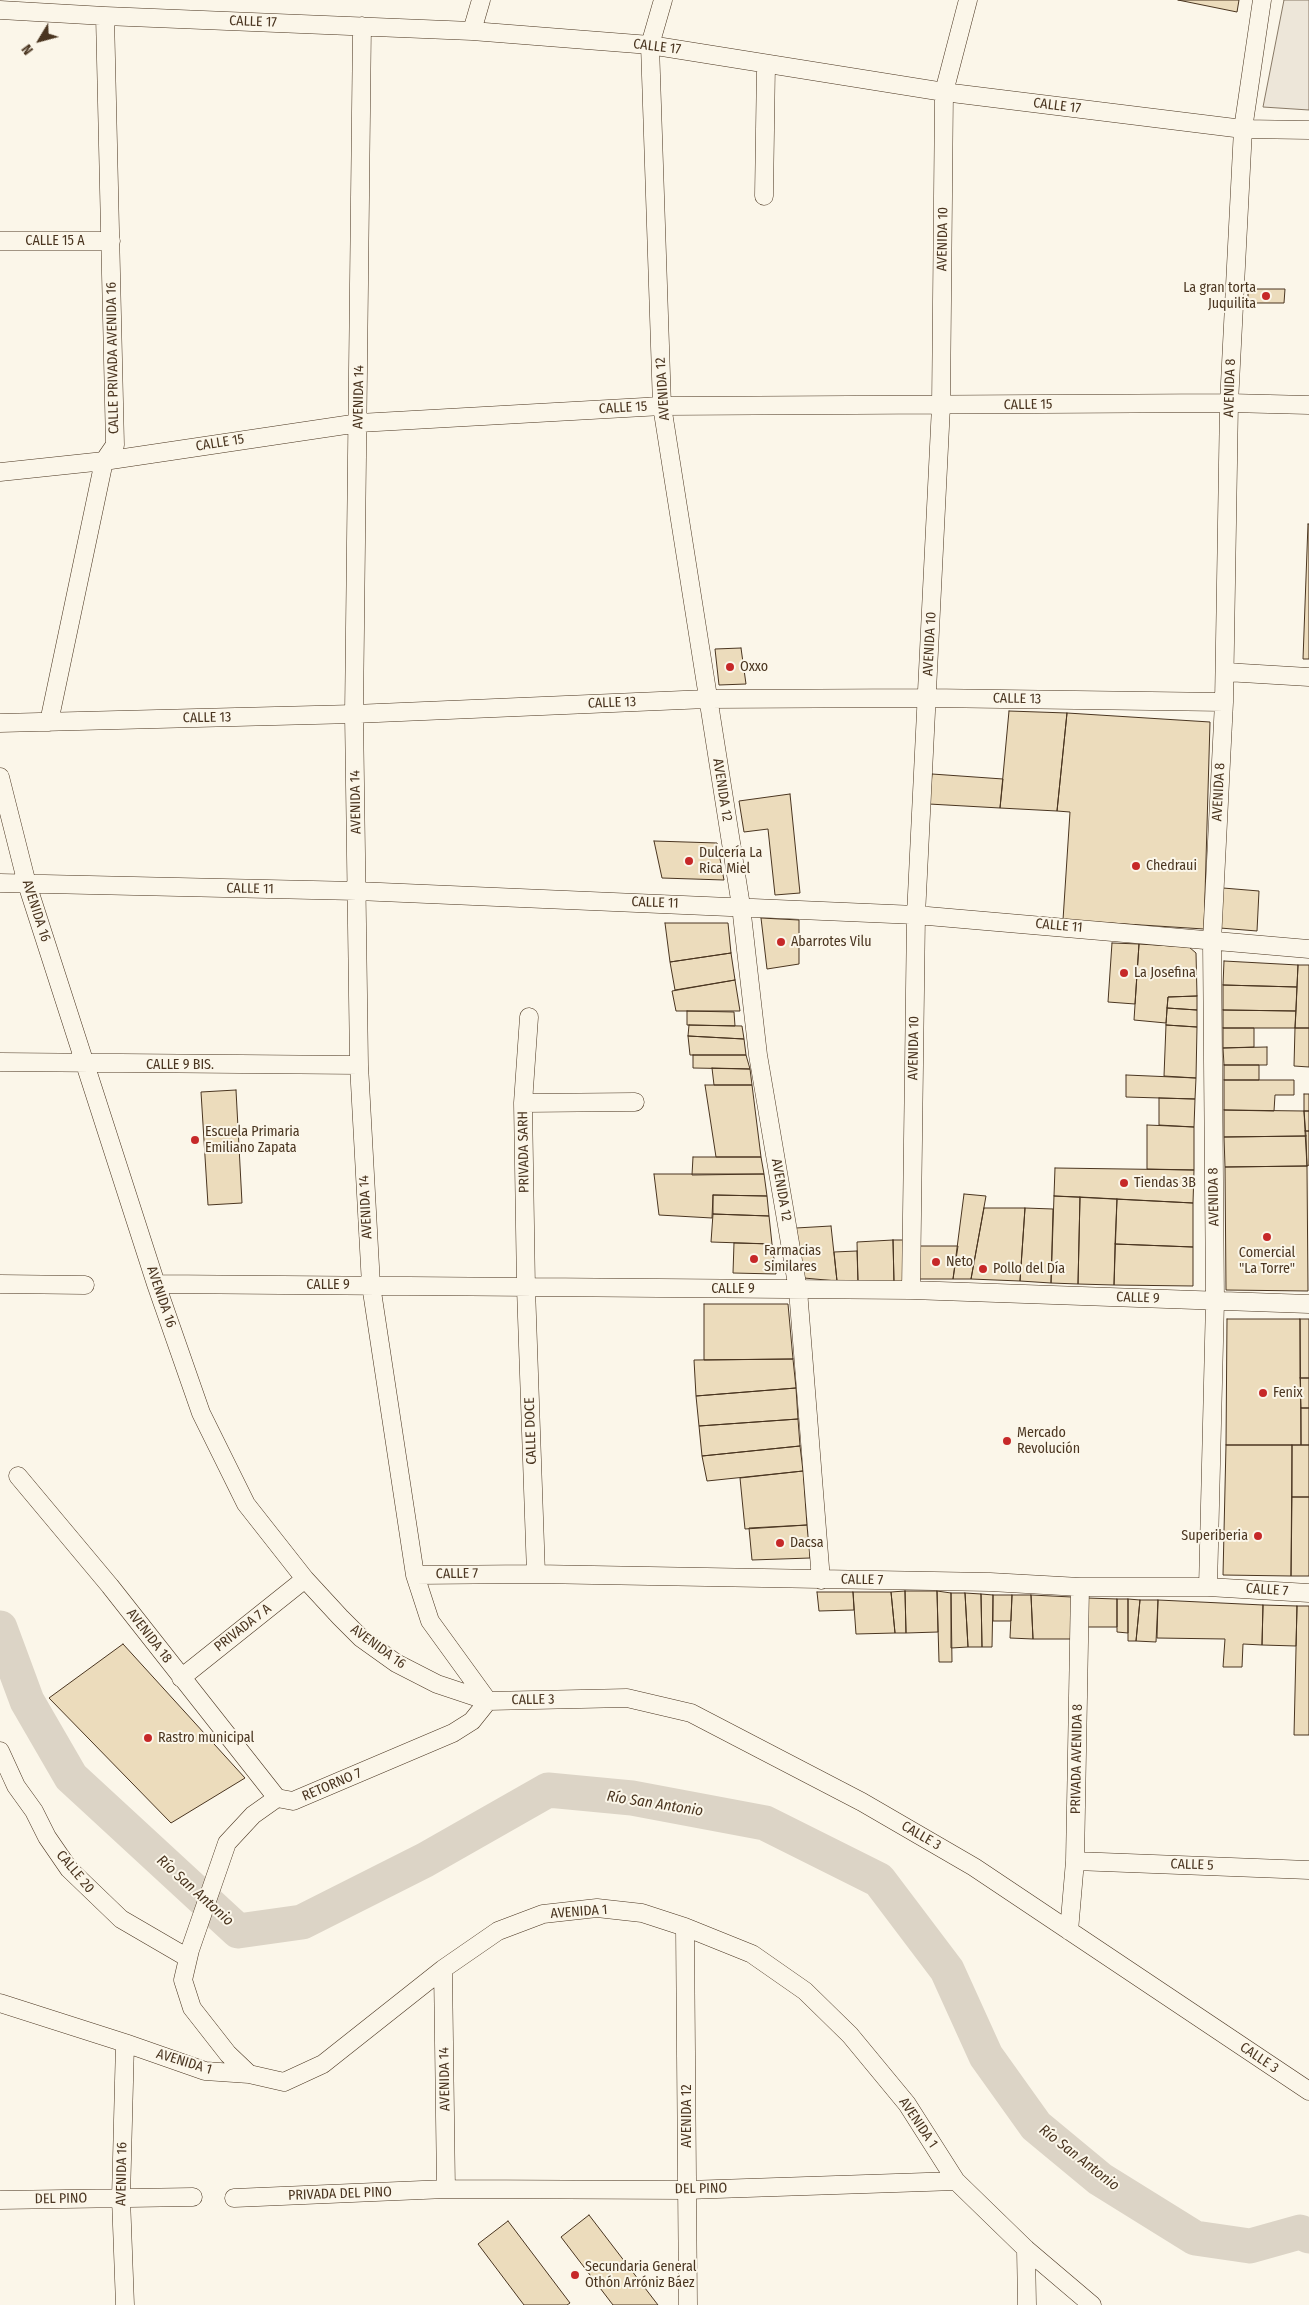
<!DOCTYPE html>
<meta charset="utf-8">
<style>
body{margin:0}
#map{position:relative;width:1309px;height:2305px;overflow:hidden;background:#fbf6e9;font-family:"Fira Sans Condensed",sans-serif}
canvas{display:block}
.north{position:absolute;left:15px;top:15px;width:50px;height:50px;-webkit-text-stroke:4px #fbf6e9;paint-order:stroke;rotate:233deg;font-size:14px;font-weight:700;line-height:20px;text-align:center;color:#4a3520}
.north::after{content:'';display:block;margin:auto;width:18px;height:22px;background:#4a3520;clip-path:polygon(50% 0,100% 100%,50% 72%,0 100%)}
</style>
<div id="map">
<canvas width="1309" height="2305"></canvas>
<div class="north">N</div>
</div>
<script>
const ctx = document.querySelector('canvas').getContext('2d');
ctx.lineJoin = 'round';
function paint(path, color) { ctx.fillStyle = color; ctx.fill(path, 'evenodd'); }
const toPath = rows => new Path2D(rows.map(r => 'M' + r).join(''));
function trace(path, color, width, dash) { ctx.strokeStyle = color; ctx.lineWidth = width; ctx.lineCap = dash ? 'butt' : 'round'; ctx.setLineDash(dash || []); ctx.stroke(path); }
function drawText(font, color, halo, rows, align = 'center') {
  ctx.font = font + ' "Fira Sans Condensed",sans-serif'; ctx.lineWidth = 4; ctx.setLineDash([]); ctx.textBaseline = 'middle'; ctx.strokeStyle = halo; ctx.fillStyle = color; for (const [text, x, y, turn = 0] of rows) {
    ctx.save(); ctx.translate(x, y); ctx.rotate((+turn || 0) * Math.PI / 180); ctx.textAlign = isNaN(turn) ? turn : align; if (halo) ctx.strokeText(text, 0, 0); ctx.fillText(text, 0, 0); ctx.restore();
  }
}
const green = toPath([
 [1284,0,1309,0,1309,110,1263,107,1284,0]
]);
paint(green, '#ede6d9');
trace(green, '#887966', 1);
trace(toPath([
 [0,1628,27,1701,71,1777,238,1931,302,1922,425,1860,548,1790,632,1798,765,1823,879,1880,947,1970,986,2056,1036,2126,1100,2179,1195,2238,1250,2246,1300,2232,1309,2236]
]), '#dcd4c6', 35);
const building = toPath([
 [1178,0,1239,0,1237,12,1178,0],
 [1248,289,1285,289,1284,303,1248,303,1248,289],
 [1308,524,1309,524,1309,659,1303,659,1308,524],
 [741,648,746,684,719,685,715,649,741,648],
 [1009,711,1067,713,1057,811,1000,808,1009,711],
 [1067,713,1210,722,1204,929,1063,920,1070,812,1057,811,1067,713],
 [932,774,1003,779,1000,808,929,804,932,774],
 [790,794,800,893,775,895,768,829,744,832,739,801,790,794],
 [654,841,717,843,724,880,662,878,654,841],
 [1223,888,1259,891,1257,931,1220,928,1223,888],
 [761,918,799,920,799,964,767,969,761,918],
 [665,923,728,923,731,953,670,962,665,923],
 [1112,943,1139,944,1135,1004,1108,1002,1112,943],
 [1139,944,1189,947,1196,953,1197,996,1168,997,1166,1023,1134,1020,1139,944],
 [731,953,735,980,675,990,670,962,731,953],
 [1224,961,1298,965,1297,987,1223,985,1224,961],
 [1298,965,1309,965,1309,1028,1295,1028,1298,965],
 [735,980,740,1011,676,1011,672,991,735,980],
 [1223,985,1297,987,1296,1011,1223,1010,1223,985],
 [1197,996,1197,1010,1167,1008,1168,997,1197,996],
 [1167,1008,1197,1010,1197,1027,1166,1025,1167,1008],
 [1223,1010,1296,1011,1295,1028,1223,1028,1223,1010],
 [687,1011,734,1012,735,1026,687,1025,687,1011],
 [689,1025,742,1026,744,1039,688,1036,689,1025],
 [1166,1025,1197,1027,1196,1078,1164,1076,1166,1025],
 [1223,1028,1254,1028,1254,1047,1223,1048,1223,1028],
 [1295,1028,1309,1028,1309,1067,1294,1066,1295,1028],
 [688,1036,744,1039,746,1055,690,1055,688,1036],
 [1267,1047,1267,1065,1224,1065,1223,1048,1267,1047],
 [693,1055,746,1055,750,1069,693,1068,693,1055],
 [1224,1065,1259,1065,1259,1080,1224,1080,1224,1065],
 [712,1068,750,1069,752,1085,714,1085,712,1068],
 [1126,1075,1196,1078,1195,1099,1126,1097,1126,1075],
 [1224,1080,1294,1080,1294,1095,1275,1095,1274,1111,1224,1110,1224,1080],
 [705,1085,752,1085,761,1157,716,1157,705,1085],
 [236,1090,242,1203,208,1205,201,1092,236,1090],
 [1304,1094,1309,1094,1309,1111,1304,1111,1304,1094],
 [1159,1098,1195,1099,1194,1127,1159,1125,1159,1098],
 [1224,1110,1304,1111,1306,1136,1224,1137,1224,1110],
 [1304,1111,1309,1111,1309,1131,1305,1131,1304,1111],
 [1147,1125,1194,1127,1194,1170,1147,1169,1147,1125],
 [1305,1131,1309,1131,1309,1165,1307,1166,1305,1131],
 [1306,1136,1307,1166,1225,1167,1224,1137,1306,1136],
 [693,1157,761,1157,764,1174,692,1175,693,1157],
 [1307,1166,1308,1291,1226,1290,1225,1167,1307,1166],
 [1055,1168,1194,1170,1193,1203,1054,1196,1055,1168],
 [654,1174,764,1174,767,1196,713,1195,712,1218,659,1215,654,1174],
 [964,1194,986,1196,971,1279,953,1279,964,1194],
 [713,1195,767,1196,769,1216,713,1214,713,1195],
 [1054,1196,1080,1197,1078,1284,1051,1283,1054,1196],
 [1080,1197,1117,1199,1114,1285,1078,1284,1080,1197],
 [1117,1199,1193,1203,1193,1247,1115,1244,1117,1199],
 [984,1208,1025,1208,1020,1281,971,1279,984,1208],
 [1025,1208,1053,1209,1051,1283,1020,1281,1025,1208],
 [713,1214,769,1216,772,1244,711,1242,713,1214],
 [831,1226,837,1281,804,1278,796,1228,831,1226],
 [893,1240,903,1240,904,1283,894,1283,893,1240],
 [893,1240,894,1283,858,1282,857,1242,893,1240],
 [734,1243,772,1244,776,1274,733,1273,734,1243],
 [1115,1244,1193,1247,1193,1286,1114,1285,1115,1244],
 [918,1246,958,1246,953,1279,917,1279,918,1246],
 [857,1251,858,1282,837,1281,834,1252,857,1251],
 [704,1304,788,1304,793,1359,704,1360,704,1304],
 [1227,1319,1300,1319,1301,1445,1226,1445,1227,1319],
 [1300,1319,1309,1319,1309,1378,1300,1378,1300,1319],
 [793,1359,796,1388,696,1396,694,1360,793,1359],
 [1300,1378,1309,1378,1309,1408,1301,1408,1300,1378],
 [796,1388,798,1419,699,1426,696,1396,796,1388],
 [1301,1408,1309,1408,1309,1445,1301,1445,1301,1408],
 [798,1419,800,1446,702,1456,699,1426,798,1419],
 [1226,1445,1292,1445,1291,1576,1223,1575,1226,1445],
 [1292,1445,1309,1445,1309,1497,1292,1497,1292,1445],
 [800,1446,803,1471,707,1481,702,1456,800,1446],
 [803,1471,807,1525,745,1529,740,1478,803,1471],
 [1292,1497,1309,1497,1309,1576,1291,1576,1292,1497],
 [807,1525,810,1558,752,1560,749,1528,807,1525],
 [905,1591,906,1633,895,1633,891,1592,905,1591],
 [905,1591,937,1591,938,1632,906,1633,905,1591],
 [937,1591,951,1593,952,1662,939,1662,937,1591],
 [817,1592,853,1592,854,1610,819,1611,817,1592],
 [853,1592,891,1592,895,1633,856,1634,853,1592],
 [951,1593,965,1593,968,1647,951,1648,951,1593],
 [965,1593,981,1594,982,1647,968,1647,965,1593],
 [981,1594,993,1595,992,1647,982,1647,981,1594],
 [993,1595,1012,1595,1011,1621,993,1621,993,1595],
 [1012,1595,1031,1595,1033,1639,1010,1638,1012,1595],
 [1031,1595,1072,1597,1072,1639,1033,1639,1031,1595],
 [1087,1598,1117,1599,1117,1627,1087,1627,1087,1598],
 [1117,1599,1128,1599,1128,1633,1117,1632,1117,1599],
 [1128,1599,1140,1600,1136,1641,1128,1641,1128,1599],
 [1140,1600,1158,1600,1156,1642,1136,1641,1140,1600],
 [1158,1600,1263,1605,1262,1645,1243,1644,1242,1667,1223,1667,1225,1639,1157,1638,1158,1600],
 [1263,1605,1297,1606,1296,1646,1262,1645,1263,1605],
 [1297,1606,1309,1606,1309,1735,1294,1735,1297,1606],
 [123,1644,245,1778,171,1823,49,1698,123,1644],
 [589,2215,658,2305,613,2305,561,2237,589,2215],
 [508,2221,570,2303,567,2305,524,2305,478,2244,508,2221]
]);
paint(building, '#ecdcbc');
trace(building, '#4a3520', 1);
const street = toPath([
 [663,0,650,45,662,406,741,906,758,1055,798,1290,821,1580],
 [0,10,105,16,472,31,650,45,944,92,1243,129,1309,130],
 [362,26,354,714,359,1065,371,1285,415,1575,430,1621,488,1701],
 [472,31,481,0],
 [764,196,766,64],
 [0,241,111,241],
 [0,472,104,461,359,423,662,406,1229,403,1309,405],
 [1225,672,1309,677],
 [49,722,104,461,115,445,105,16],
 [0,723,354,714,707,699,928,698,1224,702],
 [0,777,27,884,156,1284,201,1413,246,1504,305,1579,340,1617,361,1638,396,1663,437,1684,488,1701,627,1698,691,1713,862,1802,974,1867,1309,2091],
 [0,883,357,891,916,915,1309,949],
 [529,1017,523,1103,526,1288,536,1574],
 [0,1062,359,1065],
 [523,1103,635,1102],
 [0,1284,85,1285],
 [156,1284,911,1290,1309,1304],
 [911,1290,916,915,941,406,944,92,968,0],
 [18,1476,110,1586,277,1798],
 [415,1575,536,1574,990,1582,1080,1587,1208,1587,1309,1593],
 [1208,1587,1215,1301,1212,941,1224,702,1229,403,1243,129,1262,0],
 [181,1678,305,1579],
 [0,1751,16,1786,34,1811,47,1837,69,1869,121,1919,188,1958],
 [1075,1861,1309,1870],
 [685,1927,688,2305],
 [1069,1931,1075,1861,1080,1587],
 [443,1969,446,2189],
 [0,2003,125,2043,205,2071,249,2074,284,2082,323,2064,443,1969,498,1931,543,1914,597,1908,642,1913,685,1927,752,1954,805,1991,850,2035,907,2104,956,2181,1026,2249,1092,2305],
 [249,2074,228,2054,192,2008,183,1980,190,1950,227,1843,253,1815,277,1798,293,1801,453,1733,472,1721,488,1701],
 [234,2198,446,2189,687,2190,956,2181],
 [0,2200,193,2197],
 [1026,2249,1027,2305],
 [125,2305,121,2198,125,2043]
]);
trace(street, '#4a3520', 19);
trace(street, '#fbf6e9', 18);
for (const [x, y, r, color] of [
 [1266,296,5,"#c62828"],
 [730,667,5,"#c62828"],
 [689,861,5,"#c62828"],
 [1136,866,5,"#c62828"],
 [781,942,5,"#c62828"],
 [1124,973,5,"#c62828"],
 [195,1140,5,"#c62828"],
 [1124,1183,5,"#c62828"],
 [1267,1237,5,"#c62828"],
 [754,1259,5,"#c62828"],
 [936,1262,5,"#c62828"],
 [983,1269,5,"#c62828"],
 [1263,1393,5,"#c62828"],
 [1007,1441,5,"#c62828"],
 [1258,1536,5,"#c62828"],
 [780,1543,5,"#c62828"],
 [148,1738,5,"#c62828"],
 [575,2275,5,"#c62828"]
]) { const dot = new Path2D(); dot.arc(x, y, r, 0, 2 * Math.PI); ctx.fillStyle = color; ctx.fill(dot); trace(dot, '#fbf6e9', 2); }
drawText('14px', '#4a3520', '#fbf6e9', [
 ["CALLE 17",253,22,2],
 ["CALLE 17",657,47,7],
 ["CALLE 17",1057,106,7],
 ["AVENIDA 10",943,239,-89],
 ["CALLE 15 A",55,241],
 ["CALLE PRIVADA AVENIDA 16",113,358,-91],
 ["AVENIDA 8",1230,388,-88],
 ["AVENIDA 12",663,389,-94],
 ["AVENIDA 14",359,397,-89],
 ["CALLE 15",1028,405,-1],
 ["CALLE 15",623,408,-3],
 ["CALLE 15",220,443,-9],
 ["AVENIDA 10",930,644,-87],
 ["CALLE 13",1017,699,1],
 ["CALLE 13",612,703,-2],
 ["CALLE 13",207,718,-1],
 ["AVENIDA 12",722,790,81],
 ["AVENIDA 8",1219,792,-87],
 ["AVENIDA 14",356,802,-91],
 ["CALLE 11",250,889,1],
 ["CALLE 11",655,903,2],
 ["AVENIDA 16",36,911,72],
 ["CALLE 11",1059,926,5],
 ["AVENIDA 10",914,1048,-89],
 ["CALLE 9 BIS.",180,1065],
 ["PRIVADA SARH",524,1152,-91],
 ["AVENIDA 12",781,1190,80],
 ["AVENIDA 8",1214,1197,-91],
 ["AVENIDA 14",366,1207,-93],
 ["CALLE 9",328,1285],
 ["CALLE 9",733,1289],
 ["AVENIDA 16",161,1297,71],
 ["CALLE 9",1138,1298,2],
 ["CALLE DOCE",531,1431,-92],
 ["CALLE 7",457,1574,-1],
 ["CALLE 7",862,1580,1],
 ["CALLE 7",1267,1590,4],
 ["PRIVADA 7 A",243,1628,-38],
 ["AVENIDA 18",149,1636,52],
 ["AVENIDA 16",378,1647,36],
 ["CALLE 3",533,1700,-1],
 ["PRIVADA AVENIDA 8",1077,1759,-89],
 ["RETORNO 7",332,1785,-23],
 ["CALLE 3",921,1836,30],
 ["CALLE 5",1192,1865,2],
 ["CALLE 20",75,1872,50],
 ["AVENIDA 1",579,1912,-4],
 ["CALLE 3",1259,2058,34],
 ["AVENIDA 1",184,2062,17],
 ["AVENIDA 14",445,2079,-91],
 ["AVENIDA 12",687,2116,-90],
 ["AVENIDA 1",918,2123,56],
 ["AVENIDA 16",122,2174,-89],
 ["DEL PINO",701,2189,-1],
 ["PRIVADA DEL PINO",340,2194,-2],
 ["DEL PINO",61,2199,-1]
]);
drawText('14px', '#4a3520', '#fbf6e9', [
 ["La gran torta",1256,288,"right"],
 ["Juquilita",1256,304,"right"],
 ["Oxxo",740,667],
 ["Dulcería La",699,853],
 ["Rica Miel",699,869],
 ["Chedraui",1146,866],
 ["Abarrotes Vilu",791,942],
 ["La Josefina",1134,973],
 ["Escuela Primaria",205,1132],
 ["Emiliano Zapata",205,1148],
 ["Tiendas 3B",1134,1183],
 ["Farmacias",764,1251],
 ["Similares",764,1267],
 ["Comercial",1267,1253,"center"],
 ["\"La Torre\"",1267,1269,"center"],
 ["Neto",946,1262],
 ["Pollo del Día",993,1269],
 ["Fenix",1273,1393],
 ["Mercado",1017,1433],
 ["Revolución",1017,1449],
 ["Superiberia",1248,1536,"right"],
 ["Dacsa",790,1543],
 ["Rastro municipal",158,1738],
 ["Secundaria General",585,2267],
 ["Othón Arróniz Báez",585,2283]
], 'left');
drawText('italic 15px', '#4a3520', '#fbf6e9', [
 ["Río San Antonio",655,1804,9],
 ["Río San Antonio",195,1891,42],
 ["Río San Antonio",1079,2158,38]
]);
</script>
